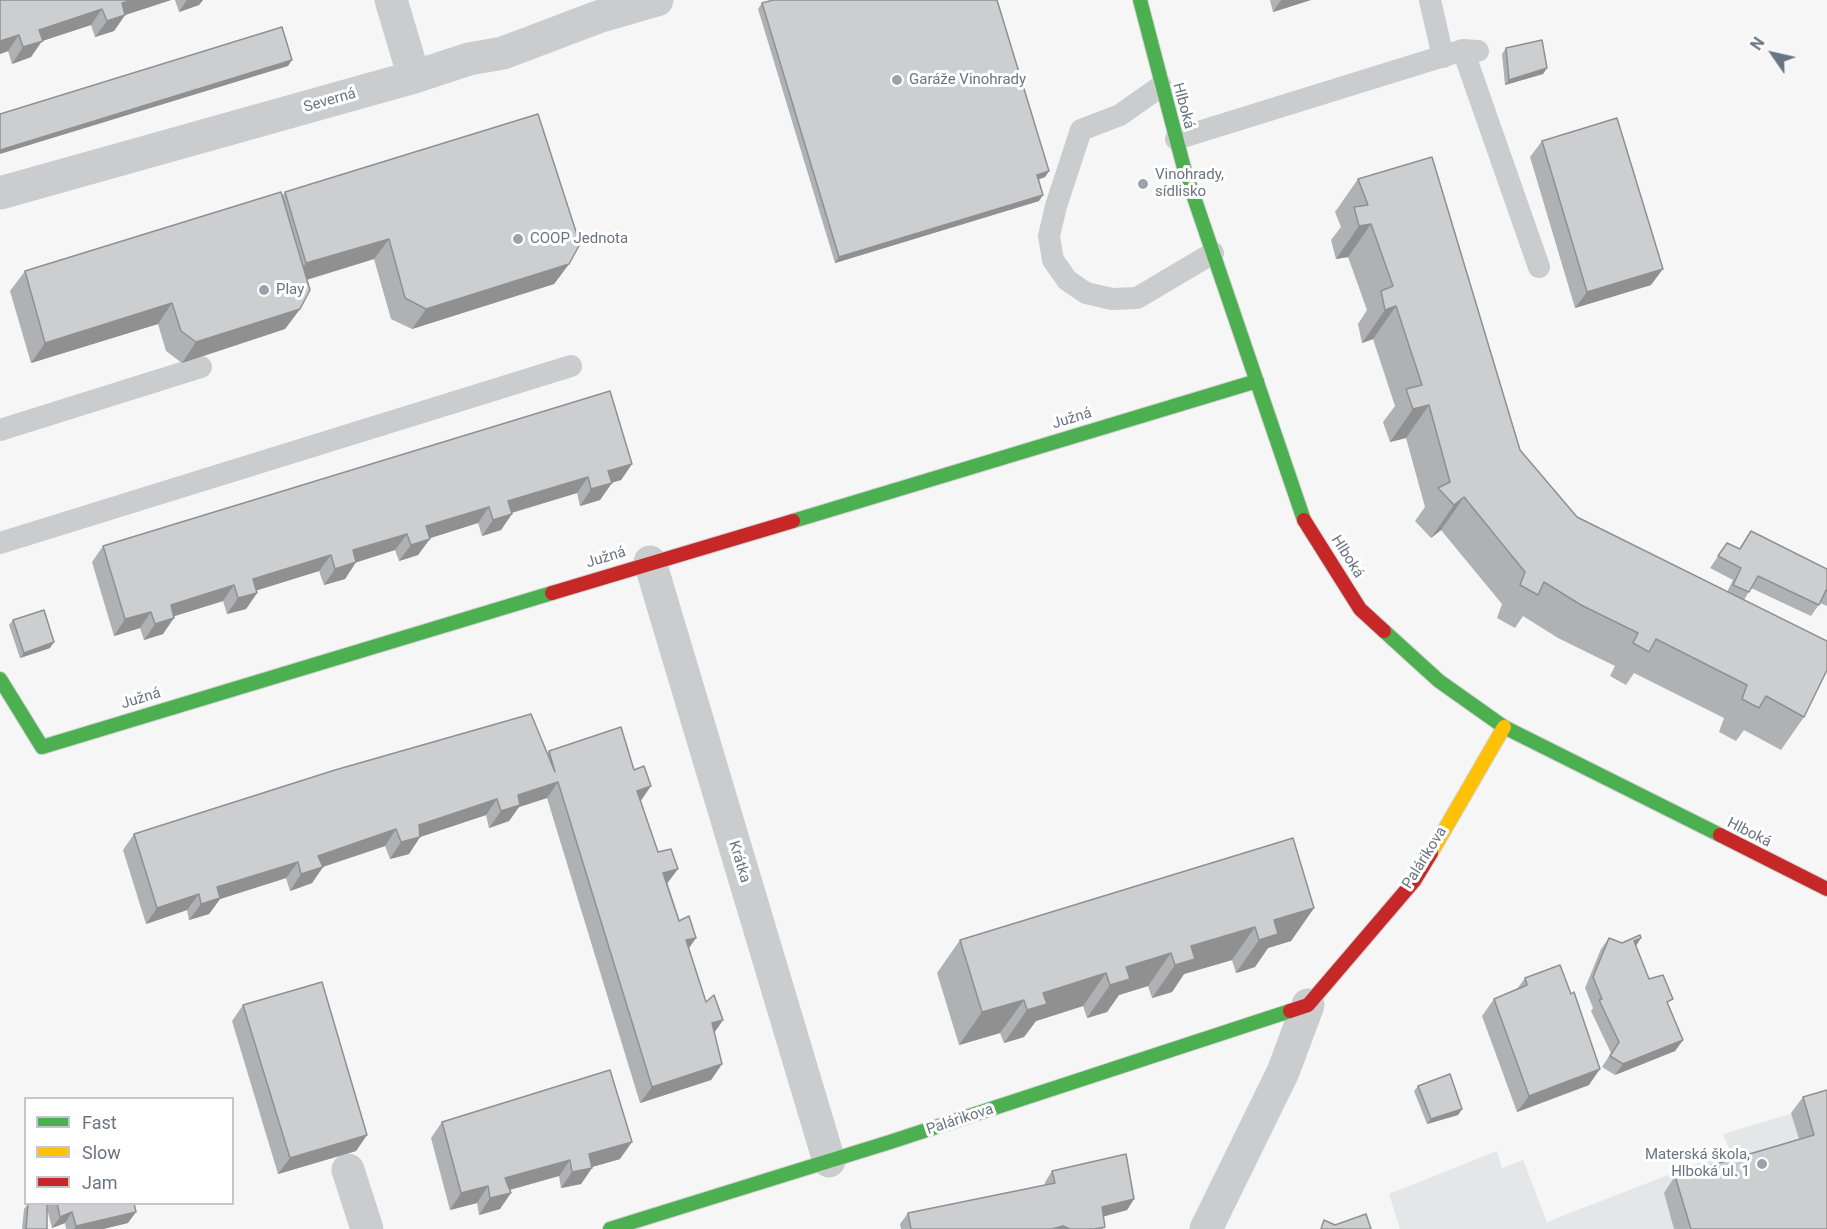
<!DOCTYPE html>
<meta charset="utf-8">
<style>
body{margin:0}
#map{position:relative;width:1827px;height:1229px;overflow:hidden;background:#f6f6f6;font-family:Roboto,sans-serif}
canvas{display:block}
.legend{position:absolute;left:24px;top:1097px;width:210px;height:108px;box-sizing:border-box;background:#fff;border:2px solid #c3c7cd;margin:0;padding:8px 10px;list-style:none;font-size:18px;color:#6a7482}
.legend li{display:flex;align-items:center;gap:12px;height:30px}
.legend b{width:30px;border:2px solid #c3c7cd}
.north{position:absolute;left:1743px;top:24px;width:60px;height:60px;-webkit-text-stroke:4px #fff;paint-order:stroke;rotate:304deg;font-size:16px;font-weight:700;line-height:24px;text-align:center;color:#6a7482}
.north::after{content:'';display:block;margin:auto;width:21px;height:27px;background:#6a7482;clip-path:polygon(50% 0,100% 100%,50% 72%,0 100%)}
</style>
<div id="map">
<canvas width="1827" height="1229"></canvas>
<ul class="legend">
<li><b style="height:8px;background:#4caf50"></b>Fast</li>
<li><b style="height:8px;background:#ffc107"></b>Slow</li>
<li><b style="height:8px;background:#c62828"></b>Jam</li>
</ul>
<div class="north">N</div>
</div>
<script>
const ctx = document.querySelector('canvas').getContext('2d');
ctx.lineJoin = 'round';
function paint(path, color) { ctx.fillStyle = color; ctx.fill(path, 'evenodd'); }
const toPath = rows => new Path2D(rows.map(r => 'M' + r).join(''));
function trace(path, color, width, dash) { ctx.strokeStyle = color; ctx.lineWidth = width; ctx.lineCap = dash ? 'butt' : 'round'; ctx.setLineDash(dash || []); ctx.stroke(path); }
function drawText(font, color, halo, rows, align = 'center') {
  ctx.font = font + ' Roboto,sans-serif'; ctx.lineWidth = 6; ctx.setLineDash([]); ctx.textBaseline = 'middle'; ctx.strokeStyle = halo; ctx.fillStyle = color; for (const [text, x, y, turn = 0] of rows) {
    ctx.save(); ctx.translate(x, y); ctx.rotate((+turn || 0) * Math.PI / 180); ctx.textAlign = isNaN(turn) ? turn : align; if (halo) ctx.strokeText(text, 0, 0); ctx.fillText(text, 0, 0); ctx.restore();
  }
}
paint(toPath([
 [1827,1103,1827,1229,1400,1229,1389,1194,1497,1151,1502,1168,1523,1160,1547,1222,1730,1151,1723,1134]
]), '#e5e6e7');
const fast = toPath([
 [1140,0,1184,168,1304,520],
 [793,521,1257,381],
 [1384,631,1439,681,1504,727,1720,835],
 [0,679,42,747,552,593],
 [610,1229,890,1142,1290,1011]
]);
const slow = toPath([
 [1431,853,1504,727]
]);
const jam = toPath([
 [1304,520,1360,609,1384,631],
 [552,593,793,521],
 [1720,835,1827,889],
 [1290,1011,1308,1005,1414,881,1431,853]
]);
trace(fast, '#d3d4d4', 16);
trace(slow, '#d3d4d4', 16);
trace(jam, '#d3d4d4', 16);
trace(toPath([
 [1430,0,1443,57],
 [1463,50,1539,267],
 [1161,86,1120,115,1081,130,1056,206,1049,236,1053,260,1067,280,1086,293,1112,299,1137,298,1213,253],
 [1176,139,1463,50,1478,51],
 [0,430,201,367],
 [0,543,571,366]
]), '#cbcccd', 22);
trace(toPath([
 [391,0,414,77],
 [0,193,414,77,469,59,503,53,598,17,657,0],
 [650,562,829,1161],
 [348,1170,367,1229],
 [1206,1229,1283,1072,1308,1005]
]), '#cbcccd', 33);
trace(fast, '#4caf50', 14);
trace(slow, '#ffc107', 14);
trace(jam, '#c62828', 14);
paint(toPath([
 [0,0,171,0,125,15,114,31,95,37,91,25,42,41,31,57,12,64,8,51,0,54],
 [175,0,203,0,199,5,179,12],
 [1270,0,1311,0,1273,12],
 [762,3,1049,171,1045,177,1038,180,1039,201,835,263,758,9],
 [1506,48,1547,68,1543,74,1505,85,1502,54],
 [1542,141,1651,285,1575,308,1530,157],
 [1358,179,1520,450,1577,517,1727,592,1733,580,1710,568,1727,543,1739,549,1751,531,1827,569,1827,606,1820,603,1811,616,1751,588,1744,600,1804,717,1781,750,1744,730,1736,741,1719,732,1724,718,1634,673,1626,685,1610,676,1615,666,1558,638,1523,616,1515,628,1497,618,1502,604,1441,530,1431,538,1415,521,1425,507,1406,438,1390,442,1383,422,1395,406,1373,339,1362,343,1358,324,1367,310,1348,257,1336,259,1331,240,1341,227,1335,212],
 [285,192,569,264,554,284,412,329,391,319,374,259,307,280,300,309,285,329,182,363,166,351,158,324,31,363,10,291,25,271,282,196],
 [632,464,621,480,611,483,600,500,580,506,577,493,512,513,501,530,482,536,478,523,429,538,418,555,399,561,395,550,356,562,345,579,324,585,319,571,257,590,257,593,246,609,227,614,223,601,174,616,163,634,144,640,140,628,114,636,92,562,103,546],
 [13,620,50,648,20,658,9,625],
 [549,751,641,801,706,1002,723,1020,714,1033,722,1064,711,1080,640,1103,547,798,519,807,509,821,489,828,486,815,420,837,409,854,390,859,385,846,323,867,312,883,290,891,286,878,220,899,209,914,189,920,187,910,146,924,123,850,134,834,547,754],
 [1314,908,1291,941,1268,948,1255,967,1236,973,1232,960,1184,974,1172,992,1152,998,1148,986,1119,995,1107,1012,1087,1018,1083,1006,1036,1021,1024,1037,1004,1043,1000,1033,959,1045,937,973,960,940],
 [1609,938,1622,943,1641,938,1636,946,1649,979,1669,1006,1683,1040,1675,1051,1615,1075,1602,1067,1611,1053,1591,1011,1593,1008,1585,988,1601,949],
 [1525,978,1589,1085,1517,1112,1482,1016,1494,999,1517,989],
 [243,1005,367,1135,356,1151,278,1174,232,1021],
 [1418,1086,1462,1109,1458,1115,1427,1124,1414,1091],
 [1827,1090,1827,1229,1674,1229,1664,1193,1675,1176,1799,1139,1791,1113,1803,1097],
 [442,1122,620,1159,592,1167,592,1168,581,1184,561,1188,559,1176,510,1190,500,1209,479,1215,477,1203,450,1210,431,1138],
 [1052,1171,1134,1199,1127,1210,1103,1216,1103,1229,901,1229,900,1224,908,1213,1045,1185,1045,1182],
 [134,1203,128,1223,103,1229,66,1229,65,1223,52,1228,47,1209,47,1229,22,1229,24,1209,28,1204]
]), '#b0b1b2');
paint(toPath([
 [132,0,171,0,125,15,114,31,95,37,107,21,122,3],
 [187,0,203,0,199,5,179,12],
 [1281,0,1311,0,1273,12],
 [102,9,91,25,42,41,31,57,12,64,23,47,39,30],
 [19,35,8,51,0,54,0,41],
 [292,60,288,66,0,154,0,150],
 [1547,68,1543,74,1505,85,1509,80],
 [1049,171,1045,177,1033,181,1037,175],
 [1043,195,1039,201,835,263,839,257],
 [1371,224,1348,257,1336,259,1359,226],
 [389,239,374,259,292,284,306,263],
 [569,264,554,284,412,329,426,309],
 [1663,269,1651,285,1575,308,1587,292],
 [172,303,158,324,31,363,45,343],
 [1396,306,1373,339,1362,343,1385,310],
 [300,309,285,329,182,363,196,342],
 [1429,405,1406,438,1390,442,1413,409],
 [632,464,621,480,596,487,608,471],
 [588,477,577,493,497,517,508,501],
 [612,483,600,500,580,506,591,489],
 [1464,497,1441,530,1431,538,1454,505],
 [489,507,478,523,415,543,426,526],
 [512,514,501,530,482,536,493,520],
 [407,534,395,550,342,567,353,550],
 [430,539,418,555,399,561,411,545],
 [331,555,319,571,242,595,253,579],
 [356,562,345,579,324,585,335,569],
 [234,585,223,601,159,621,171,605],
 [257,593,246,609,227,614,238,598],
 [151,612,140,628,114,636,125,619],
 [174,618,163,634,144,640,155,624],
 [54,642,50,648,20,658,24,653],
 [558,782,547,798,519,807,509,821,489,828,501,811,518,795],
 [651,786,640,802,637,791],
 [497,799,486,815,420,837,409,854,390,859,401,842,419,825],
 [396,829,385,846,307,872,318,856],
 [298,862,286,878,220,899,209,914,189,920,201,904,217,887],
 [323,867,312,883,290,891,301,874],
 [678,869,666,885,663,873],
 [199,894,187,910,146,924,157,908],
 [1314,908,1291,941,1268,948,1255,967,1236,973,1259,940,1274,920],
 [1255,927,1232,960,1184,974,1172,992,1152,998,1175,965,1191,946],
 [696,938,685,954,686,940],
 [1641,938,1633,950,1634,941],
 [1171,953,1148,986,1119,995,1107,1012,1087,1018,1110,985,1126,967],
 [1106,973,1083,1006,1036,1021,1024,1037,1004,1043,1027,1010,1043,993],
 [1024,1000,1000,1033,959,1045,982,1012],
 [723,1020,712,1036,712,1023],
 [1683,1040,1675,1051,1615,1075,1623,1064],
 [722,1064,711,1080,640,1103,652,1087],
 [1600,1069,1589,1085,1517,1112,1529,1096],
 [1462,1109,1458,1115,1427,1124,1431,1119],
 [367,1135,356,1151,278,1174,290,1158],
 [632,1142,620,1159,578,1171,589,1154],
 [570,1160,559,1176,494,1194,505,1178],
 [592,1168,581,1184,561,1188,572,1172],
 [488,1186,477,1203,450,1210,461,1193],
 [511,1193,500,1209,479,1215,490,1198],
 [1134,1199,1127,1210,1095,1219,1102,1207],
 [72,1212,65,1223,52,1228,60,1217],
 [136,1212,128,1223,103,1229,74,1229,76,1226],
 [1063,1226,1070,1229,1052,1229]
]), '#909091');
const building = toPath([
 [0,0,132,0,122,3,125,15,107,21,102,9,39,30,43,41,23,47,19,35,0,41,0,0],
 [773,0,997,0,1049,171,1037,175,1043,195,839,257,762,3,773,0],
 [282,27,292,60,0,150,0,114,282,27],
 [1542,40,1547,68,1509,80,1506,48,1542,40],
 [538,114,580,244,569,264,426,309,405,298,389,239,306,263,285,192,538,114],
 [1617,118,1663,269,1587,292,1542,141,1617,118],
 [1432,157,1520,450,1577,517,1827,641,1827,670,1804,717,1766,696,1759,708,1742,699,1747,685,1656,639,1649,652,1633,643,1638,633,1581,605,1544,582,1538,595,1520,585,1525,572,1464,497,1454,505,1438,488,1450,482,1429,405,1413,409,1406,389,1422,385,1396,306,1385,310,1381,291,1393,286,1371,224,1359,226,1354,207,1368,205,1358,179,1432,157],
 [281,192,310,290,300,309,196,342,181,331,172,303,45,343,25,271,281,192],
 [610,391,632,464,608,471,612,483,591,489,588,477,508,501,512,514,493,520,489,507,426,526,430,539,411,545,407,534,353,550,356,562,335,569,331,555,253,579,257,593,238,598,234,585,171,605,174,618,155,624,151,612,125,619,103,546,610,391],
 [1751,531,1827,569,1827,591,1826,590,1819,605,1758,576,1749,592,1733,585,1741,568,1718,556,1727,543,1740,549,1751,531],
 [44,610,54,642,24,653,13,620,44,610],
 [531,714,555,772,549,751,621,727,634,770,644,766,651,786,637,791,658,852,671,849,678,869,663,873,679,921,689,916,696,938,686,940,706,1002,714,995,723,1020,712,1023,722,1064,652,1087,558,782,518,795,520,805,501,811,497,799,419,825,420,837,401,842,396,829,318,856,323,867,301,874,298,862,217,887,220,898,201,904,199,894,157,908,134,834,335,770,531,714],
 [1293,838,1314,908,1274,920,1278,934,1259,940,1255,927,1191,946,1195,959,1175,965,1171,953,1126,967,1130,979,1110,985,1106,973,1043,993,1047,1004,1027,1010,1024,1000,982,1012,960,940,1293,838],
 [1640,935,1641,938,1634,941,1649,979,1663,975,1673,999,1667,1002,1683,1040,1623,1064,1610,1056,1619,1042,1599,1000,1602,999,1593,977,1609,938,1622,943,1640,935],
 [1560,965,1571,994,1574,992,1600,1069,1529,1096,1494,999,1527,985,1525,978,1560,965],
 [322,982,367,1135,290,1158,243,1005,322,982],
 [610,1070,632,1142,589,1154,592,1168,572,1172,570,1160,505,1178,511,1193,490,1198,488,1186,461,1193,442,1122,610,1070],
 [1450,1074,1462,1109,1431,1119,1418,1086,1450,1074],
 [1827,1090,1827,1229,1691,1229,1675,1176,1814,1135,1803,1097,1827,1090],
 [1126,1154,1134,1199,1102,1207,1105,1227,1094,1229,1070,1229,1063,1226,1052,1229,911,1229,908,1213,1055,1183,1052,1171,1126,1154],
 [57,1203,134,1203,136,1212,76,1226,72,1212,60,1217,57,1203],
 [28,1204,47,1204,47,1229,26,1229,28,1204],
 [1366,1214,1371,1229,1321,1229,1324,1220,1335,1225,1366,1214]
]);
paint(building, '#cdcecf');
trace(building, '#909091', 1.5);
for (const [x, y, r, color] of [
 [897,80,6,"#9ba2ab"],
 [1143,184,6,"#9ba2ab"],
 [518,239,6,"#9ba2ab"],
 [264,290,6,"#9ba2ab"],
 [1762,1164,6,"#9ba2ab"]
]) { const dot = new Path2D(); dot.arc(x, y, r, 0, 2 * Math.PI); ctx.fillStyle = color; ctx.fill(dot); trace(dot, '#fff', 2); }
drawText('15px', '#6a7482', '#fff', [
 ["Garáže Vinohrady",909,80],
 ["Vinohrady,",1155,175],
 ["sídlisko",1155,192],
 ["COOP Jednota",530,239],
 ["Play",276,290],
 ["Materská škola,",1750,1155,"right"],
 ["Hlboká ul. 1",1750,1172,"right"]
], 'left');
drawText('15px', '#6a7482', '#fff', [
 ["Severná",330,101,-16],
 ["Hlboká",1183,106,75],
 ["Južná",1072,419,-17],
 ["Hlboká",1347,557,58],
 ["Južná",606,558,-17],
 ["Južná",141,699,-17],
 ["Hlboká",1749,833,27],
 ["Palárikova",1425,858,-58],
 ["Krátka",739,862,73],
 ["Palárikova",960,1120,-18]
]);
</script>
